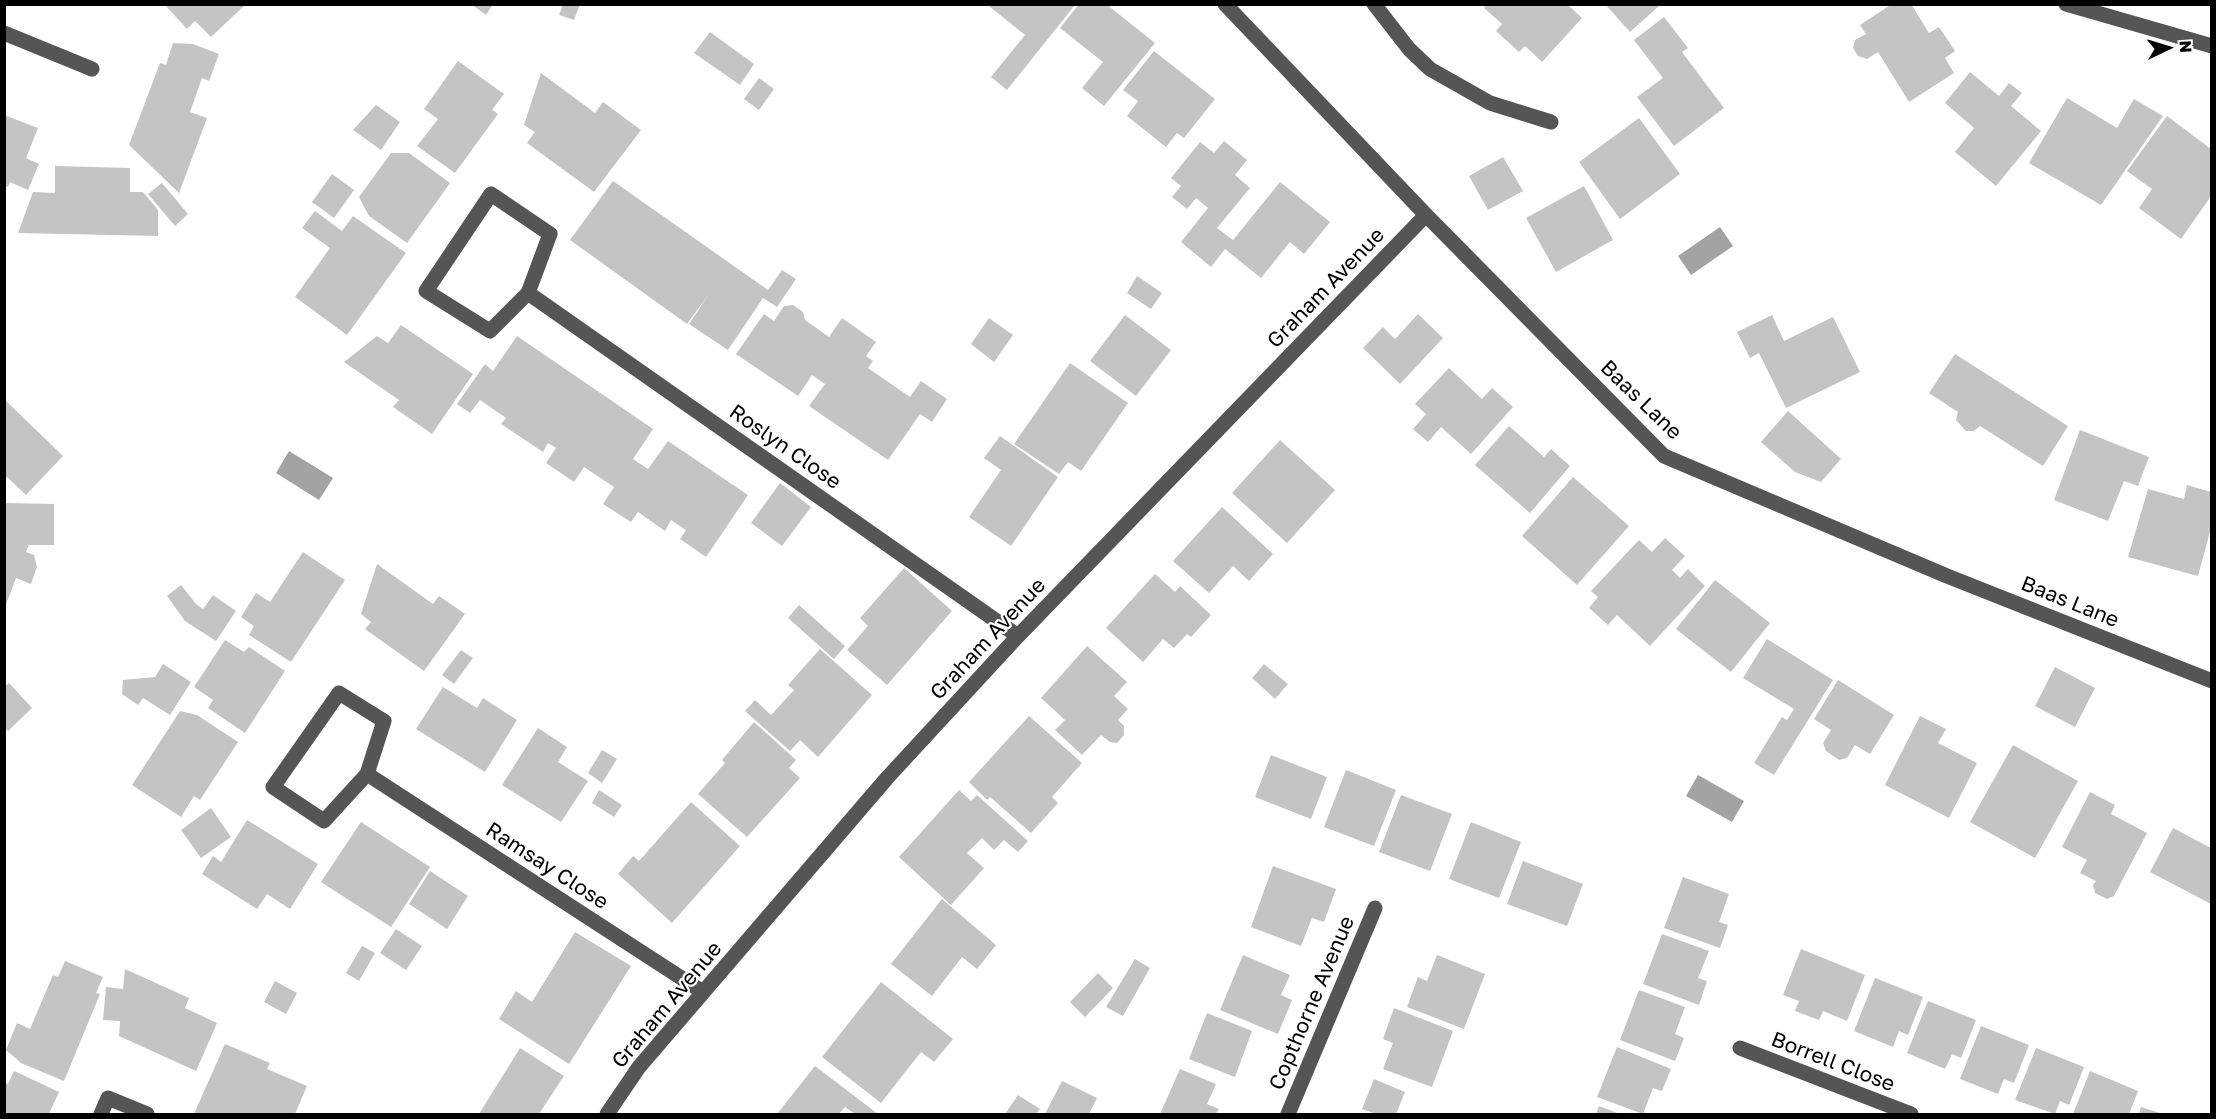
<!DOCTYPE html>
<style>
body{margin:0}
#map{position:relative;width:2216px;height:1119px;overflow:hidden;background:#fff;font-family:"Golos Text",sans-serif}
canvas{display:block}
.frame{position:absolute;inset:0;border:6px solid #000;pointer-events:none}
.north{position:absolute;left:2138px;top:18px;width:60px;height:60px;-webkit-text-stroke:4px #fff;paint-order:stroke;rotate:86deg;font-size:16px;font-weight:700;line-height:24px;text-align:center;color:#000}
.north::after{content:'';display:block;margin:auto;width:21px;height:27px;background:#000;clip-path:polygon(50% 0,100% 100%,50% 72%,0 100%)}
</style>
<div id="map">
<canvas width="2216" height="1119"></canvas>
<div class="frame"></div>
<div class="north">N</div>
</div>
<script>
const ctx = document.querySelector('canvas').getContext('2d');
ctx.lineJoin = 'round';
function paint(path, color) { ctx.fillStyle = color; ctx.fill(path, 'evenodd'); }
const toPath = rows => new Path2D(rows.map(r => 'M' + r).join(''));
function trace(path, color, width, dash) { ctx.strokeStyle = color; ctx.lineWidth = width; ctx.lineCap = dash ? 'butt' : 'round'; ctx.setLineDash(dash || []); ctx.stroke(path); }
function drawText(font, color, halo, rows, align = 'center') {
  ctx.font = font + ' "Golos Text",sans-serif'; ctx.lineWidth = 4.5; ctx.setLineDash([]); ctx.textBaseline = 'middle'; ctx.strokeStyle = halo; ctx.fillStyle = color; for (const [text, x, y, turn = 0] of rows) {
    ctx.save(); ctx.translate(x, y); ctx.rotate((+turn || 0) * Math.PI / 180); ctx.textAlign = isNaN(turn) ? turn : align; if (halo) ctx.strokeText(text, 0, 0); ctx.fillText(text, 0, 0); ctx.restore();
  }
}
paint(toPath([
 [1720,227,1733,246,1691,275,1678,256],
 [289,451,333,478,319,500,276,473],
 [1698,775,1744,801,1732,822,1686,796]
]), '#a3a3a3');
paint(toPath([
 [164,4,246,4,211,37,195,21,187,29],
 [471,4,493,4,486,15],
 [563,4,580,4,574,20,559,15],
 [1079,4,1106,4,1155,43,1104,106,1082,88,1103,62,1060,28],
 [1488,4,1567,4,1582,18,1542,62,1525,46,1519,52,1496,31,1502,24,1484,8],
 [1605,4,1658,4,1659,6,1630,32],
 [1892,4,1911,4,1929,33,1939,27,1955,51,1945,58,1954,73,1909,102,1878,52,1867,59,1858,56,1853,48,1855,40,1866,34,1860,25],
 [991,5,1075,5,1007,90,991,77,1025,35,989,6],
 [1664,17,1688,48,1682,52,1724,108,1674,146,1637,97,1663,78,1634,40],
 [710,32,754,64,740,85,694,53],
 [173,43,193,44,219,54,209,81,202,78,190,112,207,118,179,193,129,145,160,63,166,65],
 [1154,51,1215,99,1184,138,1177,133,1166,147,1127,116,1138,101,1123,90],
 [458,61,504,94,492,110,498,114,455,173,417,146,438,119,424,109],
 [1970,72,1999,96,2009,83,2022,93,2011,106,2041,131,1996,186,1955,152,1974,128,1945,103],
 [541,73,595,113,603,102,641,130,594,192,527,143,535,132,524,125],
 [759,78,774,89,759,110,744,99],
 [2067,98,2117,128,2134,99,2163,116,2101,205,2029,163],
 [376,105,400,122,381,150,353,130],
 [4,115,38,128,26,158,39,164,28,190,10,182,8,187,4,185],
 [2167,116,2211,149,2211,196,2181,239,2139,208,2152,189,2127,171],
 [1639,118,1680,174,1620,219,1579,162],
 [1224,141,1247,160,1235,175,1250,188,1217,228,1233,240,1280,182,1330,222,1304,254,1290,242,1261,278,1225,249,1211,267,1181,242,1208,208,1196,198,1187,209,1172,197,1181,186,1171,178,1200,142,1214,153],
 [391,153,409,153,450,183,407,243,369,216,359,197],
 [1503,157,1523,191,1488,210,1469,176],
 [55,166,130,168,130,192,143,192,158,210,158,236,18,233,33,192,55,193],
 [332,174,354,190,334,218,312,202],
 [613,181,768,290,782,270,796,279,777,307,763,298,728,350,689,324,709,294,687,324,570,240],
 [162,183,188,214,175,226,148,194],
 [1584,186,1613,240,1556,272,1526,218],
 [315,211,342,231,353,216,406,253,347,335,295,297,330,248,302,228],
 [1137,276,1162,293,1151,309,1127,293],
 [793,305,803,312,805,320,829,337,842,318,876,342,866,356,873,361,868,368,910,397,921,381,947,399,932,422,920,414,888,460,809,406,825,384,812,375,798,396,736,354,764,314,774,321,784,306],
 [1418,314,1443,338,1400,384,1363,348,1383,327,1395,339],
 [1125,315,1171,350,1136,396,1090,361],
 [1772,315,1784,341,1833,317,1860,372,1786,408,1759,353,1750,358,1737,332],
 [989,318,1013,335,994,362,971,344],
 [401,325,473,374,432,434,393,407,399,400,344,362,377,336,388,343],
 [517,336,653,429,633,459,648,469,668,441,748,495,706,557,680,539,686,530,671,520,665,531,638,512,631,522,603,504,614,487,584,467,574,482,546,463,556,448,548,443,543,452,501,424,506,418,480,400,470,413,457,404,485,364,493,371],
 [1955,354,2068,426,2043,466,1980,426,1974,431,1966,431,1956,420,1958,412,1929,393],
 [1070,363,1128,403,1081,471,1068,462,1059,474,1014,444],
 [1449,368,1482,399,1492,388,1513,407,1471,454,1441,427,1428,442,1413,429,1426,414,1415,404],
 [5,400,63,456,26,495,7,477,5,479],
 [1788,411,1841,459,1821,482,1795,472,1761,442],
 [1509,426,1544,457,1551,449,1570,466,1530,513,1475,465],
 [2080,430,2149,457,2138,486,2124,481,2108,521,2054,500],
 [1000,436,1058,477,1011,546,969,517,1001,470,984,458],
 [1280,440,1335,490,1287,543,1232,493],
 [1573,477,1629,526,1577,585,1522,536],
 [780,483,811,507,782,546,751,523],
 [2187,485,2211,492,2211,528,2198,576,2128,557,2148,489,2184,499],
 [4,503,54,504,54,545,29,545,26,552,34,555,37,567,31,584,16,578,5,607],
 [1222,507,1273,554,1249,581,1233,566,1209,593,1173,561],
 [1665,538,1685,556,1672,570,1680,578,1688,569,1705,586,1650,646,1617,615,1608,625,1589,608,1598,597,1591,591,1639,540,1652,552],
 [303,552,345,580,291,662,249,635,254,626,241,617,256,593,270,602],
 [377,564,433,604,439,596,465,614,424,671,365,629,371,622,361,614],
 [904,568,952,611,887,685,847,650,868,626,860,618],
 [1155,574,1175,592,1180,586,1211,615,1191,637,1187,634,1174,648,1163,639,1143,662,1106,628],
 [1715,580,1770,623,1731,672,1676,629],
 [181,585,196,604,203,609,213,595,236,611,216,641,185,621,167,596],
 [799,605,845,646,834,659,788,618],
 [1767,639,1833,680,1774,775,1754,763,1782,717,1787,720,1794,709,1743,678],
 [225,640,244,652,249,647,285,671,245,733,208,708,213,700,194,687],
 [1087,646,1127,682,1114,696,1128,709,1118,720,1124,726,1124,735,1117,743,1110,742,1101,735,1082,755,1055,730,1065,720,1041,698],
 [820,649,872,695,818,757,800,740,790,751,745,711,755,700,771,715,794,690,788,685],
 [461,650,473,658,454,684,442,675],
 [163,664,191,682,170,715,143,698,138,705,122,694,123,680,155,677],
 [1264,664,1288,684,1275,699,1252,678],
 [2055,667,2095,688,2075,727,2035,706],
 [1838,680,1894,715,1870,754,1855,745,1847,758,1839,760,1826,751,1823,743,1831,730,1814,719],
 [9,683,32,708,8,731,4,728,4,687],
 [443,687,477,708,483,698,517,720,485,772,416,729],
 [180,711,197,715,238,742,200,800,194,796,181,817,132,785],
 [1029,716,1082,763,1052,797,1058,803,1031,833,990,797,987,800,969,782],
 [1920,716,1946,729,1938,743,1977,763,1949,818,1885,785],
 [754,722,796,760,789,768,800,778,747,837,698,794,725,763,722,760],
 [538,728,567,747,558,762,588,781,561,822,502,785],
 [2013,745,2078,781,2035,858,1970,822],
 [602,750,617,759,602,783,588,773],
 [1271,755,1327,777,1311,819,1255,797],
 [1346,770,1396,790,1374,846,1324,827],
 [599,790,622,805,614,817,592,803],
 [959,790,971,801,977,795,1028,841,1018,852,1004,840,994,850,982,838,967,853,984,868,951,905,899,857],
 [2090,792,2115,805,2111,814,2147,833,2114,896,2107,899,2095,893,2093,885,2096,881,2080,873,2087,860,2062,847],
 [1401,795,1452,814,1430,871,1379,852],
 [691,802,740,846,672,923,618,874,633,856,639,861],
 [211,808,231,837,201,858,181,830],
 [247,820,318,864,290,909,267,894,257,909,202,874,213,856,221,862],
 [361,822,430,867,391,927,321,882],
 [1471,822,1521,842,1499,898,1449,879],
 [2173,828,2211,848,2211,904,2150,872],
 [1523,861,1583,884,1567,926,1507,904],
 [1273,866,1336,889,1324,922,1312,918,1301,946,1251,927],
 [430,871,468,896,447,929,409,904],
 [1683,877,1729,894,1719,922,1728,925,1720,948,1664,928],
 [942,899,996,945,977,969,962,957,932,996,891,964],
 [396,929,422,946,406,970,380,953],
 [575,932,631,966,569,1064,499,1019,516,991,532,1002],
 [1662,934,1709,951,1698,978,1707,981,1699,1005,1643,984],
 [362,946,375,953,359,981,346,973],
 [1801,949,1865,975,1847,1021,1823,1011,1819,1020,1795,1011,1799,1001,1783,995],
 [1243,955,1290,975,1281,995,1292,1000,1278,1034,1220,1010],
 [1437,955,1485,974,1464,1029,1407,1007,1418,977,1427,981],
 [1135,959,1150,968,1123,1016,1106,1007],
 [65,961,103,977,96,993,100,994,64,1081,21,1063,6,1050,17,1023,30,1029,53,975,58,977],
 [125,969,189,998,185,1008,217,1023,196,1071,119,1036,120,1021,103,1020,106,987,123,989],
 [1098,973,1113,988,1085,1017,1070,1002],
 [1875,978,1923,997,1908,1035,1899,1031,1893,1047,1854,1031],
 [275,981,297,993,286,1014,264,1002],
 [881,982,953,1039,934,1062,921,1052,881,1103,822,1057],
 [1639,990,1685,1007,1675,1034,1684,1038,1675,1061,1620,1040],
 [1928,1001,1976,1020,1961,1058,1952,1054,1945,1069,1907,1053],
 [1394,1008,1453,1031,1432,1087,1383,1069,1393,1043,1383,1039],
 [1207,1013,1252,1031,1235,1077,1189,1059],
 [1981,1026,2029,1045,2014,1083,2004,1079,1998,1094,1960,1079],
 [225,1044,270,1063,267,1069,307,1086,295,1114,194,1114],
 [1617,1047,1671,1069,1662,1091,1653,1088,1643,1114,1597,1097],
 [520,1048,564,1076,539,1114,479,1114],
 [2036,1048,2084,1067,2069,1105,2060,1101,2055,1114,2015,1100],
 [815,1066,878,1114,855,1114,845,1107,839,1114,777,1114],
 [1180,1069,1216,1084,1207,1104,1219,1109,1216,1114,1160,1114],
 [14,1071,59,1092,49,1114,4,1114,4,1082,8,1084],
 [2090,1071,2138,1091,2129,1114,2073,1114],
 [1374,1079,1405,1092,1396,1114,1376,1114,1362,1109],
 [1062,1081,1097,1098,1089,1114,1045,1114],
 [1018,1095,1040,1109,1036,1114,1005,1114],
 [1599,1106,1620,1114,1596,1114],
 [2141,1107,2163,1114,2139,1114]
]), '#c4c4c4');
trace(toPath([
 [1225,4,1426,215,1664,456,1947,576,2212,681],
 [1374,4,1409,49,1430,69,1490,103,1551,122],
 [2066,4,2212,46],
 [4,33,92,69],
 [491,194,550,234,528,293,490,331,426,291,491,194],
 [528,293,1018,636],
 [339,693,384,721,367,774,324,821,273,787,339,693],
 [367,774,703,992],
 [1740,1048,1911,1114],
 [101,1114,108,1098,147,1114],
 [607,1114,639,1067,887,778,1018,636,1426,215],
 [1288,1114,1375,908]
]), '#555', 15);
drawText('21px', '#000', '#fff', [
 ["Graham Avenue",1326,288,-46],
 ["Baas Lane",1641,400,44],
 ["Roslyn Close",785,447,35],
 ["Baas Lane",2070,602,22],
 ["Graham Avenue",988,639,-47],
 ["Ramsay Close",547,866,33],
 ["Copthorne Avenue",1312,1003,-67],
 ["Graham Avenue",667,1005,-50],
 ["Borrell Close",1833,1062,21]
]);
</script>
